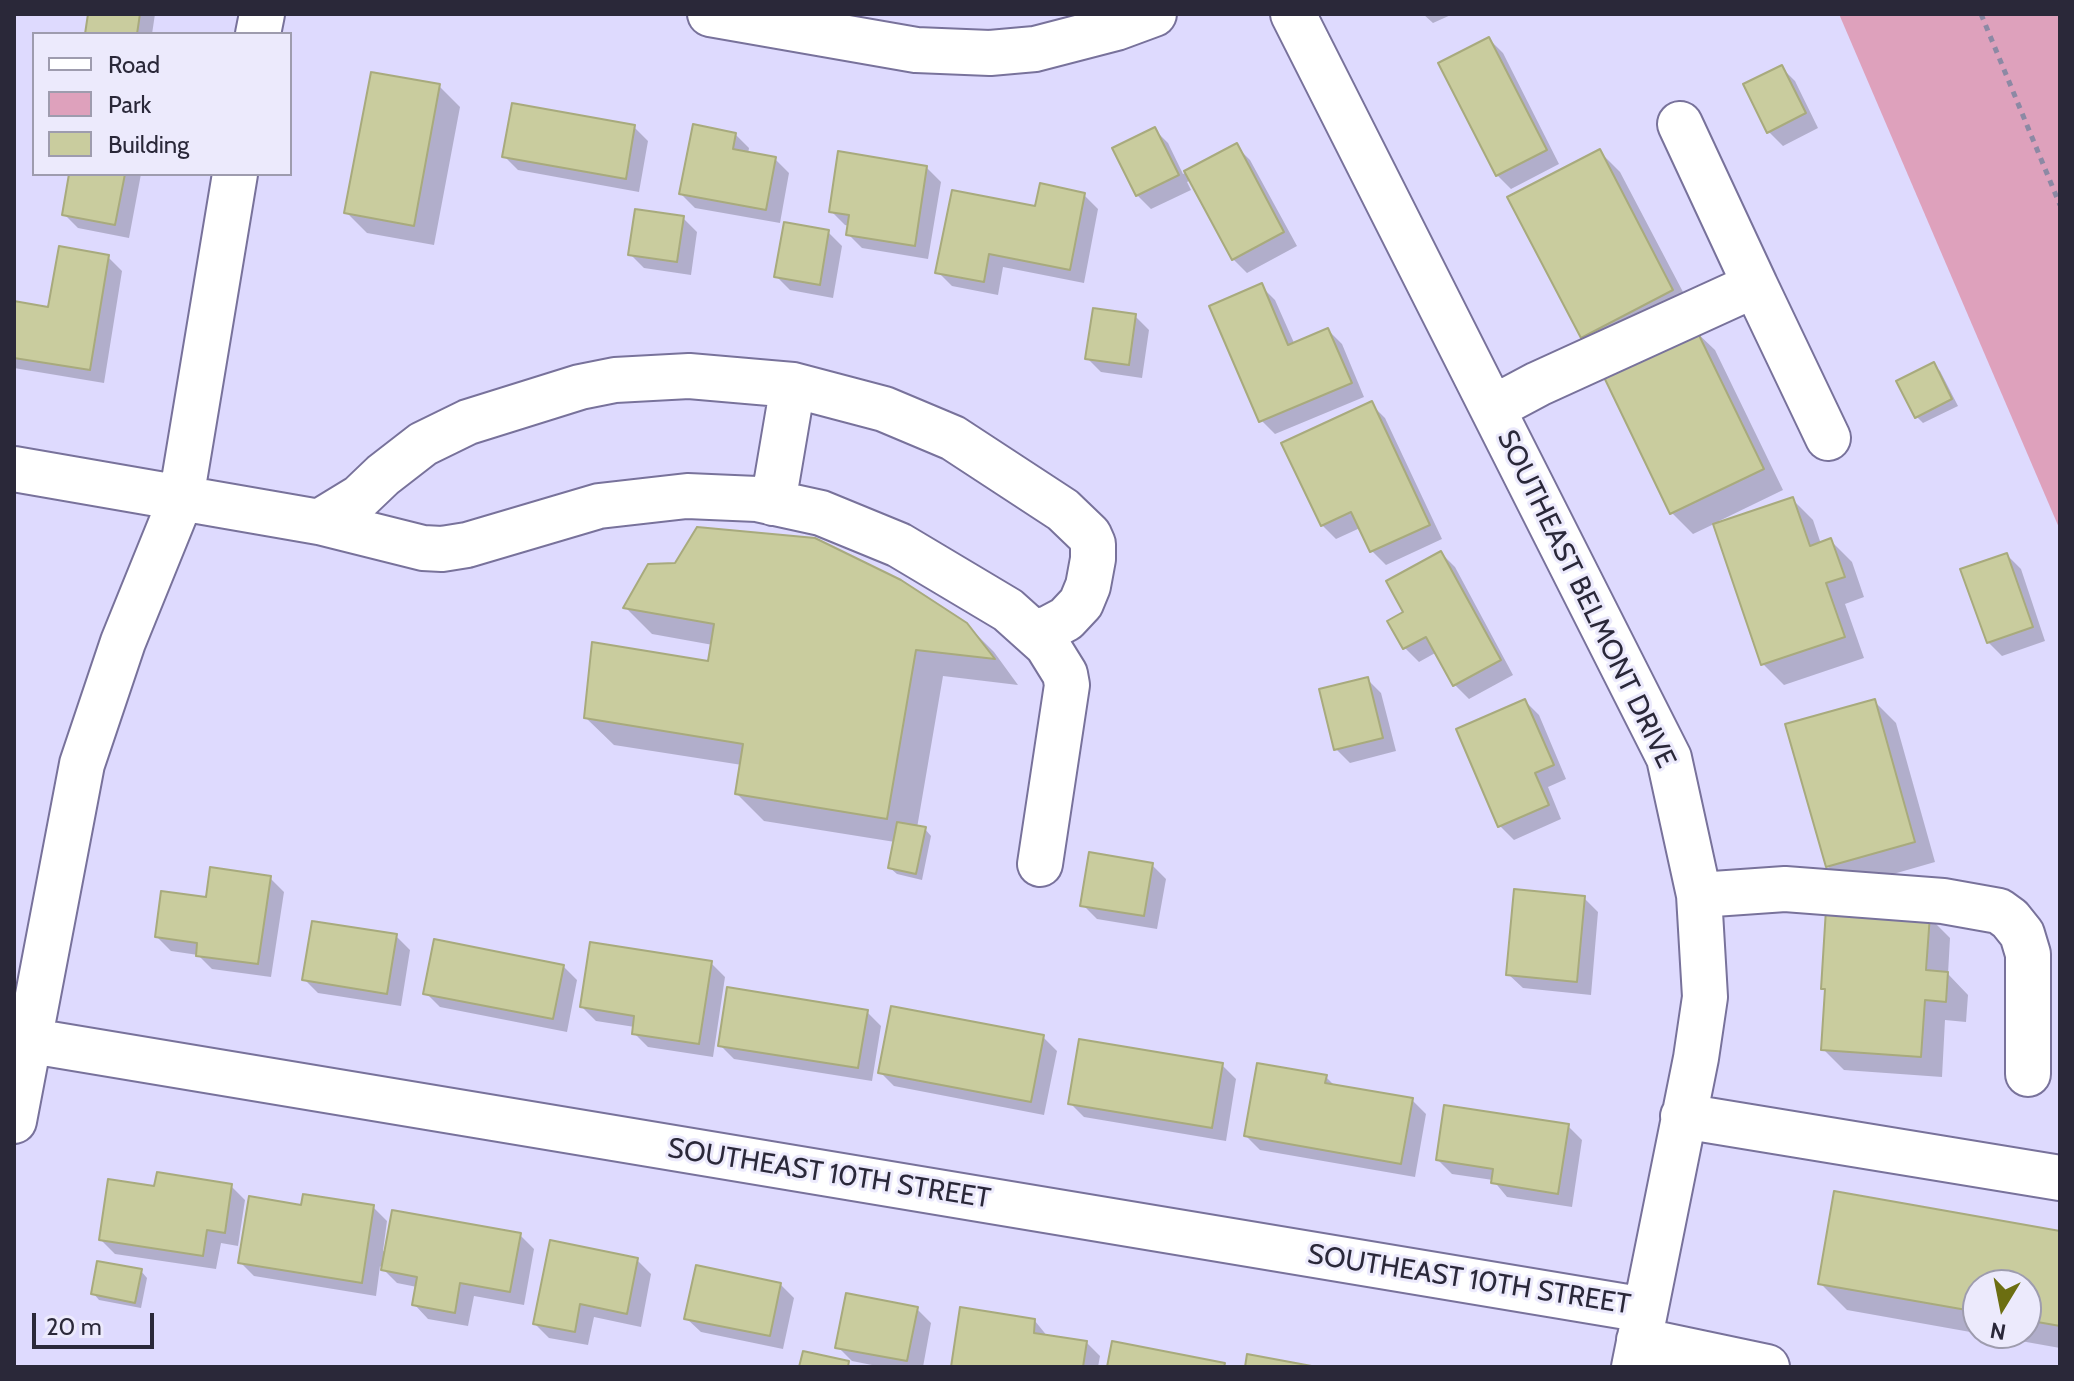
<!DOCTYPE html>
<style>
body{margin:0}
#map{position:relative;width:2074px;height:1381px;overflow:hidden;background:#dedafe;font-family:Cabin,sans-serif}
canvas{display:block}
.frame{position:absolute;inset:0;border:16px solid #2a2839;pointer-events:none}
.legend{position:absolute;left:32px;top:32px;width:260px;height:144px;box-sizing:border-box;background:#eceafc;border:2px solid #9e9cae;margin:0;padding:10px 14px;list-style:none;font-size:24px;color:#2a2839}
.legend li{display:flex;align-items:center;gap:16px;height:40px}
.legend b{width:40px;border:2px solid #9e9cae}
.north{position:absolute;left:1962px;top:1269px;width:80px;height:80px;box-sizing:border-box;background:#eceafc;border:2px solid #9e9cae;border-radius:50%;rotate:190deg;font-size:22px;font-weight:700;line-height:32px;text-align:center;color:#2a2839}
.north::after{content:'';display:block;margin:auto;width:28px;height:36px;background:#6c6e11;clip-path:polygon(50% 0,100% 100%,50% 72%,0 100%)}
.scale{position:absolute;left:32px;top:1313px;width:122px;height:36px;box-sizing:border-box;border:4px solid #2a2839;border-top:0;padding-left:10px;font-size:24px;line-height:28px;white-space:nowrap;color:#2a2839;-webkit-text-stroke:6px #eceafc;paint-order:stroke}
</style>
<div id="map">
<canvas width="2074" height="1381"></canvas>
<div class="frame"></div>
<ul class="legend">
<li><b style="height:10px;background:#fff"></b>Road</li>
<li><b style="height:22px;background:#dea1bc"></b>Park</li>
<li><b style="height:22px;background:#c9cc9e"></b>Building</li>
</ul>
<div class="north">N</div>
<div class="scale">20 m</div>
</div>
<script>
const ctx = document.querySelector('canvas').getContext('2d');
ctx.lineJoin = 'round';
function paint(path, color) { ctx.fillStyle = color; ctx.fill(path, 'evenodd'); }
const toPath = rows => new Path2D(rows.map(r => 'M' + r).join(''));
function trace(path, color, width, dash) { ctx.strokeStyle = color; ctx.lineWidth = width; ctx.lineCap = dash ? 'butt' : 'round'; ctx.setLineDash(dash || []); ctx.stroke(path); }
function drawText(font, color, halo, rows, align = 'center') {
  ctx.font = font + ' Cabin,sans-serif'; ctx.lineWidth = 6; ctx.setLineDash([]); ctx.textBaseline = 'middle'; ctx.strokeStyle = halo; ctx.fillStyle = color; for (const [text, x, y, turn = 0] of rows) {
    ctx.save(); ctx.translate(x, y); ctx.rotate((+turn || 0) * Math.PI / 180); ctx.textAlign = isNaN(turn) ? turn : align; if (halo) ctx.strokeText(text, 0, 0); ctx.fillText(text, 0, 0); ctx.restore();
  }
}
paint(toPath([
 [1839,14,2060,14,2060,530]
]), '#dea1bc');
paint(toPath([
 [90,14,155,14,152,34,87,34],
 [1423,14,1453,14,1433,23],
 [1489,39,1503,53,1559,164,1511,189,1497,175],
 [1781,67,1795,81,1818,128,1783,146,1769,132],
 [439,86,460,107,434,245,367,233,346,212],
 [634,127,648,141,639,192,518,170,504,156],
 [1154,129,1168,143,1183,174,1236,146,1250,160,1297,246,1247,273,1233,259,1191,180,1187,182,1191,190,1151,209,1137,195],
 [735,134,749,148,748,154,775,159,789,173,780,223,695,208,681,194],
 [1599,151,1620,172,1693,311,1603,358,1583,337],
 [926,167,941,182,928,259,862,248,848,234,849,226,845,225,831,211],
 [72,174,141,174,129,238,78,228,64,214],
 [1084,195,1098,209,1084,283,1003,267,998,295,952,286,938,272,1037,208],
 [683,218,697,232,691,275,644,268,630,254],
 [828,232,842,246,833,298,790,290,776,276],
 [108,257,122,271,104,383,14,368,14,303,50,309],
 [1261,286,1275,300,1295,345,1328,330,1342,344,1364,397,1275,434,1261,420],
 [1135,316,1149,330,1142,378,1101,372,1087,358],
 [1694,330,1715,350,1783,490,1719,521,1720,524,1792,499,1813,520,1821,544,1831,541,1852,562,1864,597,1845,604,1864,658,1784,685,1763,664,1714,524,1693,534,1672,513],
 [1933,364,1940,371,1958,406,1923,423,1917,417],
 [1371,404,1385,418,1442,539,1386,565,1372,551,1360,528,1336,539,1322,525],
 [1441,553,1455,567,1513,675,1469,699,1455,685,1437,652,1419,662,1405,648,1406,613],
 [2007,555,2021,569,2045,641,2002,656,1988,642],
 [625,607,966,624,994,652,1018,685,943,676,917,828,925,829,931,836,922,880,897,874,890,868,895,842,764,821,737,794,742,765,614,745,586,718,710,664,713,645,652,634],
 [1367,679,1381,693,1396,751,1350,763,1336,749],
 [1525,701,1539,715,1566,779,1548,787,1561,819,1514,840,1500,826],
 [1875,702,1896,723,1935,862,1848,887,1827,866],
 [1152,865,1166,879,1157,929,1097,919,1083,905],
 [270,878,284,892,271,977,212,969,198,955,171,951,157,937,207,900],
 [1584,898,1598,912,1591,995,1523,988,1508,974],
 [1929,917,1950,938,1948,974,1968,995,1966,1022,1945,1020,1942,1077,1844,1070,1823,1049,1827,992,1823,988],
 [396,936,410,950,401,1006,318,993,304,979],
 [711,963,725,977,713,1057,648,1047,634,1033,635,1027,596,1021,582,1007],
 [563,966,577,980,567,1032,440,1007,426,993],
 [867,1012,881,1026,872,1081,734,1059,720,1045],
 [1043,1037,1057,1051,1044,1115,894,1086,880,1072],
 [1222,1065,1236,1079,1226,1141,1084,1117,1070,1103],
 [1326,1077,1336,1087,1412,1100,1426,1114,1415,1177,1260,1150,1246,1136],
 [1568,1126,1582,1140,1572,1207,1507,1197,1493,1180,1452,1174,1438,1160],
 [231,1186,245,1200,238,1246,221,1243,216,1269,115,1254,101,1240,156,1188],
 [303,1207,373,1207,387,1221,383,1251,386,1252,520,1235,534,1249,524,1305,474,1296,468,1326,428,1319,414,1304,417,1287,397,1283,380,1266,376,1296,254,1276,240,1262],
 [2060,1233,2060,1348,1847,1310,1820,1283],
 [1978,1285,2026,1285,2026,1333,1978,1333],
 [637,1260,651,1274,641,1327,594,1317,588,1345,549,1338,535,1324],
 [141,1271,147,1278,141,1308,99,1300,93,1293],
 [780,1284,794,1298,783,1349,701,1332,686,1318],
 [917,1309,931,1323,923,1367,882,1367,852,1361,838,1347],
 [1035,1321,1048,1337,1086,1342,1100,1356,1098,1367,953,1367]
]), '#0003');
const building = toPath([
 [88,14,140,14,137,34,85,34,88,14],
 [1489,37,1547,150,1496,176,1438,63,1489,37],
 [1782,65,1806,113,1767,133,1743,84,1782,65],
 [371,72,440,84,414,226,344,213,371,72],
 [512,103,635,125,626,179,502,157,512,103],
 [693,124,736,133,733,149,776,157,766,210,679,194,693,124],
 [1155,127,1179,175,1136,196,1112,148,1155,127],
 [1237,143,1284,232,1232,260,1184,171,1237,143],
 [1600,149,1673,290,1581,338,1507,197,1600,149],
 [838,151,927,166,915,246,846,235,849,215,829,212,838,151],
 [69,174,125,174,115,225,62,215,69,174],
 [1040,183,1085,193,1070,270,989,254,984,282,935,273,952,190,1035,206,1040,183],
 [635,209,684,216,677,262,628,255,635,209],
 [784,222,829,230,820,285,774,277,784,222],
 [59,246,109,255,90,370,14,358,14,301,48,307,59,246],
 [1262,283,1288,345,1328,328,1352,383,1259,422,1209,306,1262,283],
 [1093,308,1136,314,1129,365,1085,359,1093,308],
 [1695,327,1764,469,1670,514,1601,371,1695,327],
 [1934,362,1952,399,1915,418,1896,381,1934,362],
 [1372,401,1430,525,1370,552,1351,512,1321,526,1281,443,1372,401],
 [1793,497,1810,546,1831,538,1845,577,1826,583,1845,637,1761,665,1713,524,1793,497],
 [697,527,815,538,901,580,967,623,995,659,916,650,887,819,735,794,743,744,584,718,592,642,708,661,714,624,623,608,648,564,675,563,697,527],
 [1441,551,1501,660,1453,686,1426,637,1403,649,1387,621,1403,612,1386,581,1441,551],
 [2007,553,2033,627,1987,643,1960,569,2007,553],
 [1368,677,1383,738,1334,750,1319,689,1368,677],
 [1525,699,1554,765,1535,773,1549,805,1498,827,1456,729,1525,699],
 [1875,699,1915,842,1826,867,1785,724,1875,699],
 [897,822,926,827,916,874,888,868,897,822],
 [1089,852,1153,863,1144,916,1080,906,1089,852],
 [210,867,271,876,258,964,196,956,197,943,155,937,161,891,206,897,210,867],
 [1514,889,1585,896,1577,982,1506,975,1514,889],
 [1826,909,1930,915,1926,970,1948,972,1946,1002,1925,1000,1921,1057,1821,1050,1825,989,1821,989,1826,909],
 [312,921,397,934,387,994,302,980,312,921],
 [434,939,564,965,553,1019,423,994,434,939],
 [590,942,712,961,699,1044,632,1034,634,1016,580,1007,590,942],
 [727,987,868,1010,858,1068,718,1046,727,987],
 [891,1006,1044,1035,1031,1102,878,1073,891,1006],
 [1079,1039,1223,1063,1212,1128,1068,1104,1079,1039],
 [1257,1063,1327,1075,1325,1083,1413,1098,1401,1164,1244,1136,1257,1063],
 [1444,1105,1569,1124,1558,1194,1491,1183,1493,1169,1436,1160,1444,1105],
 [157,1172,232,1184,225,1233,207,1230,203,1256,99,1240,108,1179,154,1186,157,1172],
 [1834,1191,2060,1231,2060,1326,2026,1320,2026,1285,1978,1285,1978,1312,1818,1284,1834,1191],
 [303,1194,374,1205,362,1283,238,1263,249,1196,301,1205,303,1194],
 [392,1210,521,1233,510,1292,460,1283,455,1313,412,1305,417,1277,381,1270,392,1210],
 [550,1240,638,1258,627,1314,580,1304,575,1332,533,1324,550,1240],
 [97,1261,142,1269,135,1303,91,1294,97,1261],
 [696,1265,781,1283,770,1336,684,1319,696,1265],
 [846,1293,918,1307,907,1361,835,1348,846,1293],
 [960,1307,1035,1319,1034,1333,1087,1341,1083,1367,951,1367,960,1307],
 [1112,1341,1225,1363,1224,1367,1107,1367,1112,1341],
 [803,1351,849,1361,848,1367,799,1367,803,1351],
 [1247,1354,1317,1367,1245,1367,1247,1354]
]);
paint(building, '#c9cc9e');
trace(building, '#a8aa7d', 2);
const minor = toPath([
 [710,14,916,50,990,53,1035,49,1116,28,1154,14],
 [1293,14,1669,758,1699,895,1705,997,1696,1058,1634,1367],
 [258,34,262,14],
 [1755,285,1828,438],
 [1493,408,1538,384,1755,285,1680,124],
 [14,469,319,522,423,548,442,549,467,545,599,506,687,496,757,499,821,513,899,545,1008,610,1047,645,1065,674,1067,685,1040,864],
 [773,503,793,385],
 [319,522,360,497,383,475,423,444,468,422,580,387,615,380,689,376,793,385,884,409,953,438,1063,510,1089,535,1093,544,1093,559,1088,586,1081,603,1066,619,1049,628,1033,632],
 [1699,895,1785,889,1943,901,1999,911,2010,919,2022,934,2028,954,2028,1074],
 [14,1038,1645,1310],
 [1683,1116,2060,1178],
 [14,1121,82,764,123,642,181,499,235,174],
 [1639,1340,1767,1367]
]);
trace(minor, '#78729b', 48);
trace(toPath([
 [1981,14,2060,205]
]), '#8c89a4', 5, [6, 6]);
trace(minor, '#fff', 44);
drawText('28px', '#2a2839', '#eceafc', [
 ["SOUTHEAST BELMONT DRIVE",1586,599,64],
 ["SOUTHEAST 10TH STREET",829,1174,9],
 ["SOUTHEAST 10TH STREET",1469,1280,9]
]);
</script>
